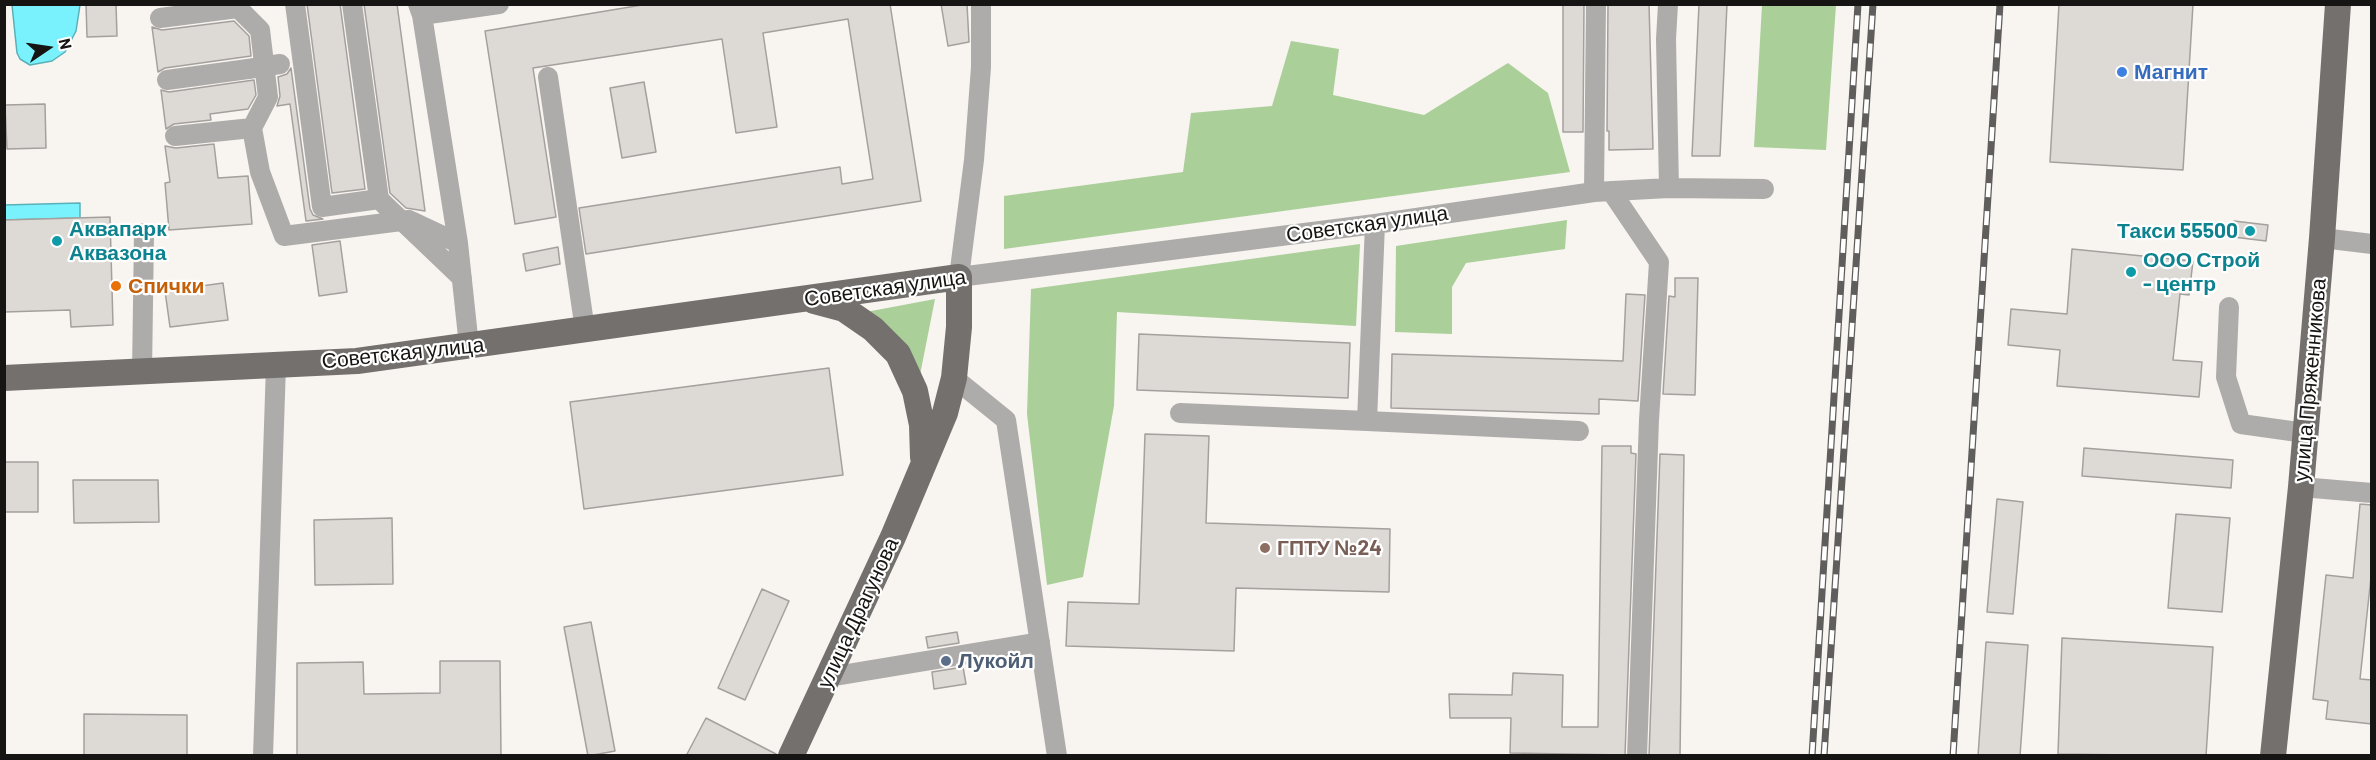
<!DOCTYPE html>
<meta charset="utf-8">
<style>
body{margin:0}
#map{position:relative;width:2376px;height:760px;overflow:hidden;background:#f8f4f0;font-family:Barlow,sans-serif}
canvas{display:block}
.frame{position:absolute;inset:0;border:6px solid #161513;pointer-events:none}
.north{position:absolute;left:18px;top:18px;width:60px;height:60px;-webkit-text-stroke:4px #fff;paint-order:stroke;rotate:77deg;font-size:16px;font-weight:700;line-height:24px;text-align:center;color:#161513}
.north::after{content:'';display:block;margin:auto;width:21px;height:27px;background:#161513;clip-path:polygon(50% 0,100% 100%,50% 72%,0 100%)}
</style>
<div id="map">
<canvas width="2376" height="760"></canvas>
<div class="frame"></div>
<div class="north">N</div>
</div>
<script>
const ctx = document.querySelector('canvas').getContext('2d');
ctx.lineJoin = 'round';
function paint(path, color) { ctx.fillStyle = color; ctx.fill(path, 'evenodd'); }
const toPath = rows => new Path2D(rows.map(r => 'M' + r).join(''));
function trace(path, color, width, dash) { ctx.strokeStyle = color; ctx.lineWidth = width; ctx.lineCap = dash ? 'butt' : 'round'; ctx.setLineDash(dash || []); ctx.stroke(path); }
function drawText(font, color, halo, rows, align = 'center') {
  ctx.font = font + ' Barlow,sans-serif'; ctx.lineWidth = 4.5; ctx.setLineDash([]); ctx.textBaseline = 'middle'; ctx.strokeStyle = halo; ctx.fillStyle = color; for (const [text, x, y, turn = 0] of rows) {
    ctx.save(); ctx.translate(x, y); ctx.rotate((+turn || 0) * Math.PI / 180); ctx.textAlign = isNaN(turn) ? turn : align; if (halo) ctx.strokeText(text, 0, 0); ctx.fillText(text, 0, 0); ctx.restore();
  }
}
paint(toPath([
 [1762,5,1836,5,1826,150,1754,147],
 [1291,41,1339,49,1333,95,1424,115,1508,63,1548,93,1570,172,1004,249,1004,196,1183,172,1191,113,1272,106],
 [1567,220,1565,249,1466,263,1452,287,1452,334,1395,332,1396,246],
 [1360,244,1356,326,1117,312,1114,406,1083,577,1047,585,1027,414,1031,289],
 [935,299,918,385,866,312]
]), '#aacf99');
const water = toPath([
 [12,5,80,5,76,31,65,52,52,61,30,65,20,59,17,53,12,5],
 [80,203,80,218,5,220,4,205,80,203]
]);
paint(water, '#79f2fe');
trace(water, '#5bb0b8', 1.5);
const building = toPath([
 [86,4,116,4,117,36,87,37,86,4],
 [307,4,340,4,365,189,332,193,307,4],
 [364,4,397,4,425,211,406,208,390,193,364,4],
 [648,4,890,4,921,201,586,254,579,208,840,167,842,184,873,179,848,19,763,33,777,127,736,133,722,39,533,68,556,217,515,224,485,31,648,4],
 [941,4,967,4,969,42,948,46,941,4],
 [1563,4,1584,4,1583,132,1563,132,1563,4],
 [1608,4,1649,4,1653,149,1609,150,1609,131,1607,131,1608,4],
 [1699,4,1727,4,1720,156,1692,156,1699,4],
 [2059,4,2193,4,2183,170,2050,162,2059,4],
 [234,21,249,36,251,56,165,68,158,72,152,27,162,30,234,21],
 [291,68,310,209,313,215,323,219,306,221,290,104,277,106,280,96,278,77,287,74,291,68],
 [254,80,256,95,248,109,210,114,211,120,174,124,166,129,161,90,169,92,254,80],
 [644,82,656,152,622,158,610,88,644,82],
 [45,104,46,148,7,149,5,105,45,104],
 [214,144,218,178,248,176,252,224,169,230,165,183,170,182,165,146,176,148,214,144],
 [110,217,113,325,71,327,70,310,4,312,4,220,110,217],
 [2234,221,2268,225,2266,241,2233,237,2234,221],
 [340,241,347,292,319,296,312,245,340,241],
 [558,247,560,264,526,271,523,254,558,247],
 [2072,249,2193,261,2189,295,2180,294,2173,360,2202,362,2199,397,2057,386,2060,350,2008,345,2011,309,2067,314,2072,249],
 [1675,278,1698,278,1695,395,1663,394,1669,296,1675,297,1675,278],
 [223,283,228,320,170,327,165,291,223,283],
 [1626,294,1645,295,1638,401,1599,399,1599,414,1391,408,1392,354,1623,361,1626,294],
 [1139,334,1350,343,1348,398,1137,390,1139,334],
 [829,368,843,475,584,509,570,402,829,368],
 [1145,434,1209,436,1206,523,1390,529,1389,592,1236,588,1234,651,1066,646,1068,602,1139,604,1145,434],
 [1602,446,1631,446,1631,453,1636,454,1625,755,1510,753,1511,718,1450,718,1449,694,1512,695,1513,673,1563,675,1562,727,1598,727,1602,446],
 [2084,448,2233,460,2231,488,2082,476,2084,448],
 [1660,454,1684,455,1680,756,1649,756,1660,454],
 [4,462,38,462,38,512,4,512,4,462],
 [73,480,158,480,159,522,74,523,73,480],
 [1997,499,2023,502,2013,614,1987,612,1997,499],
 [2360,504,2372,505,2372,568,2360,679,2372,680,2372,724,2326,719,2328,701,2313,699,2326,575,2353,578,2360,504],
 [2176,514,2230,518,2222,612,2168,608,2176,514],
 [392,518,393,584,315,585,314,520,392,518],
 [762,589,789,601,745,700,718,688,762,589],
 [591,622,615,751,588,756,564,627,591,622],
 [957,632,959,643,928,648,926,637,957,632],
 [2062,638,2213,647,2206,756,2058,754,2062,638],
 [1986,642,2028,645,2020,756,1978,756,1986,642],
 [440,661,500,661,501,756,297,756,297,663,363,662,364,694,440,693,440,661],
 [963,667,966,684,934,689,932,672,963,667],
 [84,714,187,715,187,756,84,756,84,714],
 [706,718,776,754,776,756,686,756,706,718]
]);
paint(building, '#ddd9d5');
trace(building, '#a4a09d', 1.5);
trace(toPath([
 [295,4,322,207,379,199],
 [352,4,379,199,388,208],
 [418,4,422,15,458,243,469,346],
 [981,4,981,67,974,160,959,277,1375,224,1594,192,1669,188,1764,189],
 [1668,4,1666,39,1669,188],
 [422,15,499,4],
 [160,18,238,8,260,30,268,97,252,128],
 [548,77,585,330],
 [167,80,248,69],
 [175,136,252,128,260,172,284,236,409,220,458,243],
 [1611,191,1659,262,1649,420,1637,756],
 [1594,192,1596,4],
 [1375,224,1367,421,1579,431],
 [416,234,462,278],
 [2322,238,2372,244],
 [2229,307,2226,377,2241,424,2305,433],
 [142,373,144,233],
 [954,378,1006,420,1057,756],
 [1180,413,1367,421],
 [2301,487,2372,493],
 [829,677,1040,642],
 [263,756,276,365]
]), '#aeacab', 20);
trace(toPath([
 [814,301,844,309,873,329,898,354,915,391,922,425,923,457],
 [4,378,357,361,959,277,959,327,954,378,945,413,893,537,791,756],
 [2273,756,2301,487,2322,238,2338,4]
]), '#74706e', 26);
const rail = toPath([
 [1812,756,1858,4],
 [1824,756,1873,4],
 [1953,756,2000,4]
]);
trace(rail, '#605e5c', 7);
trace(rail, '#fff', 4.5, [14]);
trace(toPath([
 [248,69,280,64],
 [388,208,416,234]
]), '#aeacab', 20);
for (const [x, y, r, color] of [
 [2122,72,6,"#3f7fe0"],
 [2250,231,6,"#0f9aa8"],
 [57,241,6,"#0f9aa8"],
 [2131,272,6,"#0f9aa8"],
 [116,286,6,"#e8710a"],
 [1265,548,6,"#8d6e63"],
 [946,661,6,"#5c6f8a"]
]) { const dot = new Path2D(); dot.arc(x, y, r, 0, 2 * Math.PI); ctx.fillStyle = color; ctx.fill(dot); trace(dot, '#fff', 2); }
drawText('bold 21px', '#366cbe', '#fff', [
 ["Магнит",2134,72]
], 'left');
drawText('21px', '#161513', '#fff', [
 ["Советская улица",1367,224,-8],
 ["Советская улица",885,288,-8],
 ["Советская улица",403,353,-6],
 ["улица Пряженникова",2310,380,-85],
 ["улица Драгунова",858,613,-65]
]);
drawText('bold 21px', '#0d838f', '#fff', [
 ["Аквапарк",69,229],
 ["Аквазона",69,253],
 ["Такси 55500",2238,231,"right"],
 ["ООО Строй",2143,260],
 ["- центр",2143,284]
], 'left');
drawText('bold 21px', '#c56008', '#fff', [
 ["Спички",128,286]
], 'left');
drawText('bold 21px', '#785e54', '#fff', [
 ["ГПТУ №24",1277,548]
], 'left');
drawText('bold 21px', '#4e5e75', '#fff', [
 ["Лукойл",958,661]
], 'left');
</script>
